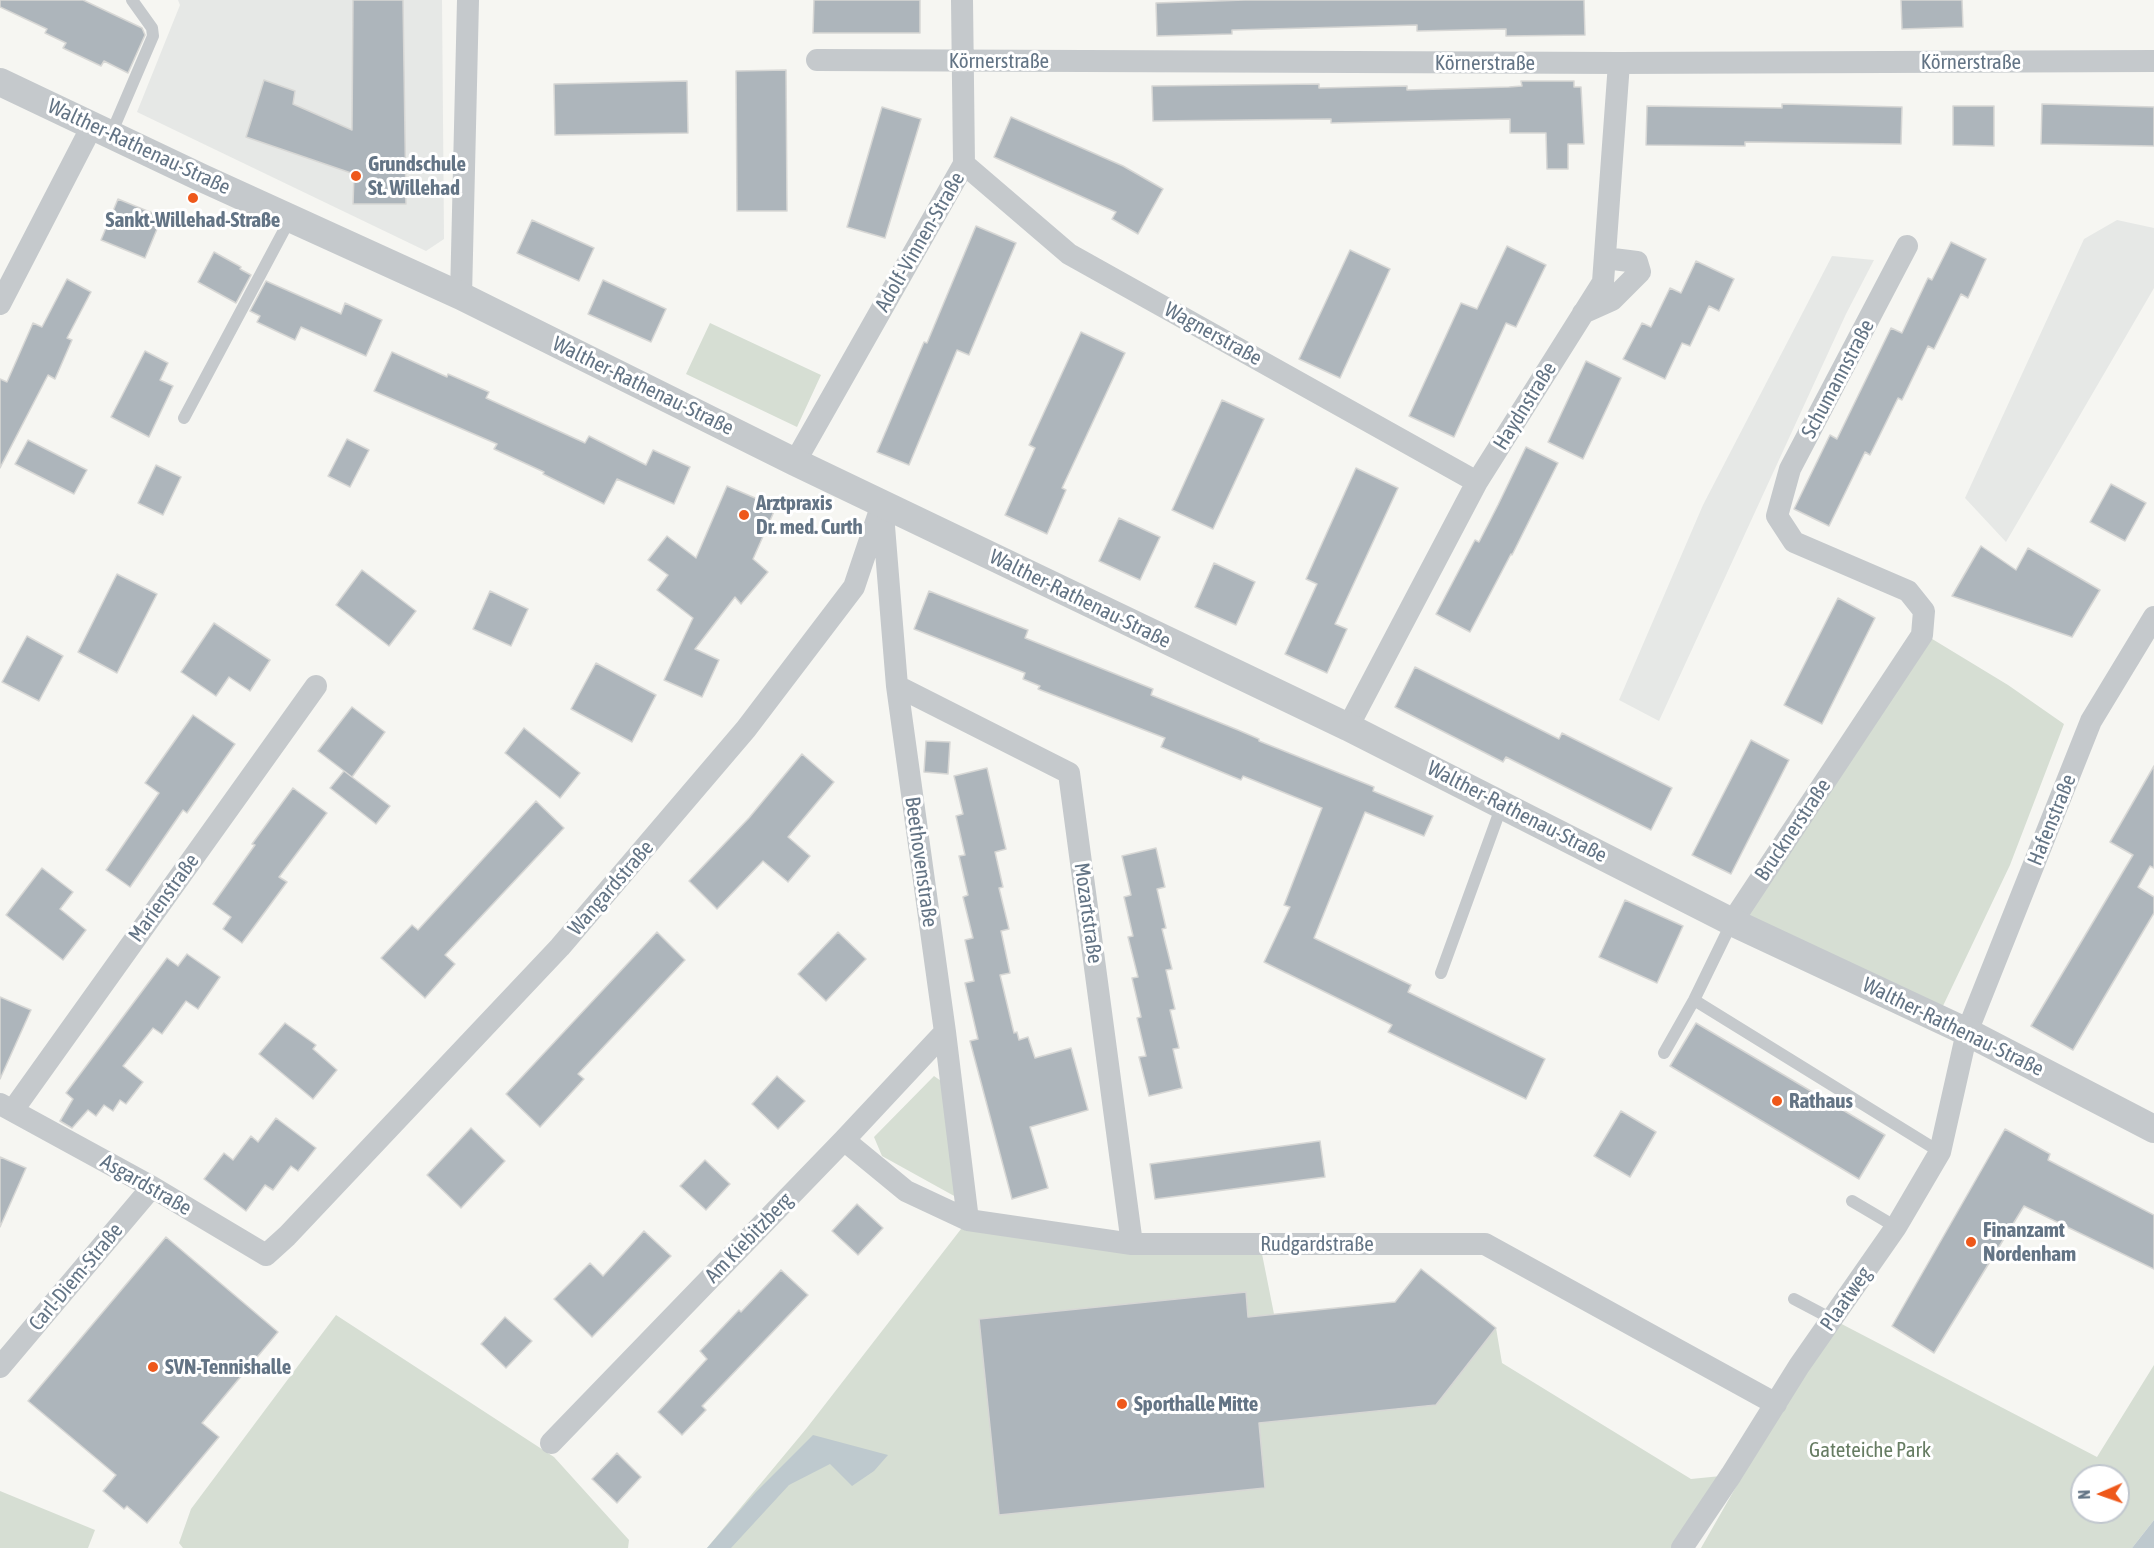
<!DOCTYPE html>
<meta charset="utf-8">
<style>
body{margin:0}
#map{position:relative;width:2154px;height:1548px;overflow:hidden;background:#f6f6f2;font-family:"Asap Condensed",sans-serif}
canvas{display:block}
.north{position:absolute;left:2070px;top:1464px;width:60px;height:60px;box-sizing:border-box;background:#fff;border:2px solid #c1c7ce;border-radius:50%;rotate:268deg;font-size:16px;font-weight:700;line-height:24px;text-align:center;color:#637485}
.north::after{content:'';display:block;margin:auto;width:21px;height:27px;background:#ee581a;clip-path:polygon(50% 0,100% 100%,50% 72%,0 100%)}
</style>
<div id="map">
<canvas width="2154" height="1548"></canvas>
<div class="north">N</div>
</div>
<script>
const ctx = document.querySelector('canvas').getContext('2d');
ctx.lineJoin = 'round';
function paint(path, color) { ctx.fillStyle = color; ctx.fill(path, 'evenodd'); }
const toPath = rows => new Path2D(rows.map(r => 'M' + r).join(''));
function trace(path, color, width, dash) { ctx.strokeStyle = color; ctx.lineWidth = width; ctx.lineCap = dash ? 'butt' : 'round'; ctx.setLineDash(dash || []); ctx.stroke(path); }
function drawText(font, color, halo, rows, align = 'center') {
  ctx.font = font + ' "Asap Condensed",sans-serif'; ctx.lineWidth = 6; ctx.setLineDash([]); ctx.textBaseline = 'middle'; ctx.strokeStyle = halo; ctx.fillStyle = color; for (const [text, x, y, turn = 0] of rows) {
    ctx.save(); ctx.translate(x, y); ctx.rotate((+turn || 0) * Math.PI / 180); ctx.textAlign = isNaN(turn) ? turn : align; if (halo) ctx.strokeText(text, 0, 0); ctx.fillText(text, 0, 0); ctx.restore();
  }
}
paint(toPath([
 [178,0,442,0,444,239,426,251,137,112,180,5],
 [2117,220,2154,228,2154,288,2006,542,1965,498,2084,239],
 [1832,256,1874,260,1846,314,1659,721,1619,700,1703,505]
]), '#e6e8e6');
paint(toPath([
 [710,323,821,375,797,427,686,374],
 [1924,634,2008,685,2064,724,2010,865,1942,1008,1741,916],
 [934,1076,944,1083,956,1197,882,1156,874,1137],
 [968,1220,1260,1244,1295,1419,1436,1405,1496,1328,1502,1363,1691,1479,1731,1475,1693,1548,707,1548,806,1429],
 [336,1315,554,1457,629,1540,628,1548,183,1548,179,1543,191,1509],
 [1832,1319,2097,1457,2154,1365,2154,1520,2132,1548,1701,1548],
 [2082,1476,2118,1476,2118,1512,2082,1512],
 [0,1491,95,1530,88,1548,0,1548]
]), '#d6ded3');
paint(toPath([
 [813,1435,888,1455,874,1471,852,1486,830,1464,789,1485,731,1548,707,1548,756,1492],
 [2154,1520,2154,1548,2132,1548]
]), '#bec9ce');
const building = toPath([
 [0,0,83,0,142,28,145,35,128,73,104,61,101,66,63,48,66,43,45,33,47,29,0,7,0,0],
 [353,0,403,0,406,204,353,204,354,174,246,137,264,80,295,91,293,104,352,130,353,0],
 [814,0,920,0,920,33,813,33,814,0],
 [1245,0,1584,0,1585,35,1506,36,1506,29,1417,31,1417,25,1232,30,1232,34,1157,36,1156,3,1245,0],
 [1901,0,1962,0,1963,27,1902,29,1901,0],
 [786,70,787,211,737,211,736,71,786,70],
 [687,81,688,133,555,135,554,84,687,81],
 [1521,81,1574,81,1574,87,1581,87,1584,144,1568,144,1568,169,1547,169,1546,133,1510,133,1510,119,1331,123,1331,119,1153,121,1152,86,1319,84,1319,88,1407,86,1407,90,1509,87,1522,86,1521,81],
 [1782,104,1902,107,1901,144,1745,142,1745,146,1646,145,1647,106,1782,108,1782,104],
 [2042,104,2154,107,2154,146,2041,144,2042,104],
 [1953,106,1994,106,1994,146,1953,145,1953,106],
 [882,107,921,119,885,238,847,227,882,107],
 [1011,117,1123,166,1163,189,1138,234,1112,219,1116,212,994,157,1011,117],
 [118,199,162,217,145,258,101,240,118,199],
 [532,220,594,248,579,281,517,253,532,220],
 [976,226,1016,243,969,355,957,350,909,465,877,452,924,342,927,343,976,226],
 [1951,242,1986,259,1968,298,1961,294,1934,349,1928,346,1902,400,1898,398,1870,455,1865,452,1829,526,1794,509,1830,435,1837,439,1891,328,1902,333,1928,278,1932,280,1951,242],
 [1507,246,1546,265,1516,327,1506,323,1454,437,1409,416,1461,303,1477,309,1507,246],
 [1350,250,1390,269,1340,378,1299,359,1350,250],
 [214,252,241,267,240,269,251,275,236,303,198,282,214,252],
 [1696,261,1734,279,1719,311,1709,306,1690,346,1682,343,1665,379,1623,359,1642,323,1651,327,1670,288,1681,293,1696,261],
 [67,279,91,292,67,338,72,340,55,379,48,375,0,468,0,379,7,382,33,323,42,327,67,279],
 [603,280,666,309,651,342,588,314,603,280],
 [266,281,341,314,345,303,382,320,366,356,301,327,295,340,257,322,260,316,250,311,266,281],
 [1081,332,1125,353,1062,488,1066,490,1047,534,1005,515,1035,448,1029,445,1081,332],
 [145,351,168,363,160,380,173,386,149,437,111,417,145,351],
 [392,352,447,377,448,374,489,392,486,398,585,443,589,436,646,465,653,450,690,467,674,504,617,479,604,504,543,474,544,472,494,449,497,444,374,391,392,352],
 [1586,361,1621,378,1583,459,1548,442,1586,361],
 [1222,400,1264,419,1213,529,1172,510,1222,400],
 [347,439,369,450,350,487,328,476,347,439],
 [28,440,87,470,74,494,15,464,28,440],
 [1526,447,1558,463,1512,555,1511,554,1470,632,1436,614,1475,540,1479,542,1498,505,1526,447],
 [156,465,181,477,163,515,138,503,156,465],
 [1356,468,1398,488,1335,624,1347,629,1327,673,1285,654,1317,584,1306,579,1356,468],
 [2111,484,2146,503,2125,541,2090,522,2111,484],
 [727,486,776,507,753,559,768,572,741,604,735,597,695,649,719,660,702,697,664,680,693,618,657,590,668,575,648,560,667,536,696,558,727,486],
 [1119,518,1160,537,1140,580,1099,561,1119,518],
 [1981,546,2016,570,2028,548,2100,590,2072,637,1952,596,1981,546],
 [1214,563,1255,582,1236,625,1195,607,1214,563],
 [362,570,416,611,389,646,336,605,362,570],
 [117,574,157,594,117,673,78,652,117,574],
 [490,591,528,609,511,646,473,629,490,591],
 [929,591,1028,630,1025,638,1153,689,1151,695,1238,730,1259,739,1259,741,1374,787,1373,791,1433,816,1424,836,1365,812,1314,938,1411,985,1408,992,1545,1059,1526,1099,1388,1032,1392,1025,1264,962,1290,907,1284,905,1322,808,1243,776,1241,780,1161,747,1165,738,1038,689,1040,686,1023,679,1025,673,914,629,929,591],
 [1838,598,1875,618,1822,724,1784,705,1838,598],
 [214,623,270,660,250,691,229,677,216,696,181,672,214,623],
 [27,636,63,656,39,701,2,682,27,636],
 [596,663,656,695,632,742,571,709,596,663],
 [1415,667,1559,739,1562,733,1672,788,1651,830,1506,757,1503,762,1395,707,1415,667],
 [352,707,385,732,352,777,318,751,352,707],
 [193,715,235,744,187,813,183,810,130,887,106,870,159,793,145,783,193,715],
 [524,728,580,773,560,798,505,753,524,728],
 [1751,740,1789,760,1731,874,1692,855,1751,740],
 [926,741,950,742,948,774,924,772,926,741],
 [802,754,834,782,788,837,810,856,788,882,763,861,717,909,689,881,749,818,802,754],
 [2154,766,2154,868,2150,866,2138,887,2154,897,2154,913,2073,1050,2031,1026,2133,855,2110,842,2154,766],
 [987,768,1006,849,995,852,1003,887,999,888,1009,929,1001,931,1010,973,1000,975,1014,1033,1017,1032,1019,1040,1028,1037,1035,1058,1071,1048,1088,1110,1030,1127,1048,1188,1012,1199,970,1041,978,1039,965,983,974,981,965,940,973,938,963,897,968,895,959,856,965,855,956,816,963,814,954,776,987,768],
 [344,771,390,806,376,824,330,788,344,771],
 [293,788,327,813,279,877,287,882,242,943,223,929,231,917,213,904,255,845,252,844,293,788],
 [536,801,564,828,445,955,455,964,425,998,381,958,412,925,418,930,536,801],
 [1156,848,1165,887,1157,889,1166,928,1162,929,1172,969,1166,970,1175,1009,1170,1010,1179,1048,1173,1049,1182,1088,1149,1096,1139,1057,1146,1056,1137,1018,1141,1017,1132,978,1138,977,1128,937,1133,936,1124,897,1131,895,1122,856,1156,848],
 [42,868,73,892,60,909,86,930,63,960,6,915,42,868],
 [1625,900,1683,926,1657,983,1599,957,1625,900],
 [657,932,685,960,578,1074,584,1079,540,1127,506,1094,657,932],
 [838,932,866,959,826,1001,798,974,838,932],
 [187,954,220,977,198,1009,186,1001,162,1034,153,1028,123,1066,143,1082,126,1104,120,1100,113,1111,104,1105,96,1116,88,1110,72,1128,60,1121,73,1099,66,1093,167,958,178,966,187,954],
 [0,997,31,1010,0,1079,0,997],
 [285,1023,316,1045,313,1049,337,1070,313,1099,259,1054,285,1023],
 [1696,1023,1885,1135,1859,1179,1670,1066,1696,1023],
 [777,1076,805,1101,778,1129,752,1104,777,1076],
 [1621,1111,1656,1132,1630,1177,1594,1156,1621,1111],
 [276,1118,316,1148,298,1171,291,1166,273,1190,265,1185,246,1211,204,1179,224,1153,233,1160,251,1136,258,1142,276,1118],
 [471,1128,505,1161,461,1208,427,1175,471,1128],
 [2005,1129,2050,1154,2048,1160,2154,1215,2154,1269,2024,1206,1934,1353,1892,1326,2005,1129],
 [1320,1141,1325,1177,1155,1199,1150,1164,1320,1141],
 [0,1157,26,1168,0,1227,0,1157],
 [705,1160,730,1184,706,1210,680,1186,705,1160],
 [857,1204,883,1228,858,1255,832,1231,857,1204],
 [644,1231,671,1256,592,1337,554,1299,590,1263,603,1276,644,1231],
 [166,1237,278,1332,202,1423,219,1437,147,1523,127,1506,124,1509,103,1491,116,1475,28,1401,166,1237],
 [1421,1269,1496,1328,1436,1405,1259,1423,1265,1488,999,1515,979,1319,1246,1292,1248,1317,1395,1302,1421,1269],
 [781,1270,808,1295,702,1406,706,1410,682,1435,658,1412,707,1359,700,1351,739,1310,741,1312,781,1270],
 [505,1317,532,1341,506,1368,481,1344,505,1317],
 [617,1453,641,1477,617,1503,592,1479,617,1453]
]);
paint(building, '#adb5bb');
trace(building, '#d7d7d5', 1.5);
trace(toPath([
 [111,134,153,36,152,28,132,0],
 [184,418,290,219],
 [1441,973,1502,805],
 [1694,1000,1940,1152],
 [1664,1053,1694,1000,1732,922],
 [1852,1201,1896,1227],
 [1794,1299,1832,1319]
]), '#c5c9cc', 12);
trace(toPath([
 [817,60,1619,63,2154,61],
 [964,164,1069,254,1477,482],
 [461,296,468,0],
 [0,304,92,126],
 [1583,313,1612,300,1640,272,1637,262,1605,258],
 [795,462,964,164,962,0],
 [883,514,897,686,945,1032,968,1220],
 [897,686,1069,773,1132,1244],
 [1348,727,1477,482,1603,282,1619,63],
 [1732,922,1922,635,1924,611,1908,591,1794,542,1777,516,1790,469,1907,246],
 [0,1104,152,1187,266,1255,287,1236,560,947,746,729,854,587,882,504],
 [13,1110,316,686],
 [844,1140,906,1191,968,1220,1132,1244,1485,1244,1776,1404],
 [0,1367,152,1187],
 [551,1443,844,1140,945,1032],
 [1682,1548,1731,1475,1799,1366,1896,1227,1940,1152,1967,1032,2091,721,2154,617]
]), '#c5c9cc', 22);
trace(toPath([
 [0,82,202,178,461,296,795,462,1348,727,1732,922,1967,1032,2154,1129]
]), '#c5c9cc', 28);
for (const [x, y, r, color] of [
 [356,176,6,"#ee581a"],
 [193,198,6,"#ee581a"],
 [744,515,6,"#ee581a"],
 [1777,1101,6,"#ee581a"],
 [1971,1242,6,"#ee581a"],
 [153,1367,6,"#ee581a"],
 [1122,1404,6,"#ee581a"]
]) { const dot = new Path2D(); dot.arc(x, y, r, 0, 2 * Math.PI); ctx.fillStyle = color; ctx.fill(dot); trace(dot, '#fff', 2); }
drawText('21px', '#637485', '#fff', [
 ["Körnerstraße",999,61],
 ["Körnerstraße",1971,62],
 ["Körnerstraße",1485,63],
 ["Walther-Rathenau-Straße",139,147,25],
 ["Adolf-Vinnen-Straße",920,242,-60],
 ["Wagnerstraße",1213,334,29],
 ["Schumannstraße",1838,379,-62],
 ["Walther-Rathenau-Straße",643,386,26],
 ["Haydnstraße",1525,406,-58],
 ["Walther-Rathenau-Straße",1080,599,26],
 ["Walther-Rathenau-Straße",1517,812,27],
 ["Hafenstraße",2052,820,-68],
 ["Brucknerstraße",1793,830,-56],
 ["Beethovenstraße",921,862,82],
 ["Wangardstraße",611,888,-49],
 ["Marienstraße",164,898,-54],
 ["Mozartstraße",1088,913,82],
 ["Walther-Rathenau-Straße",1953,1027,26],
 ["Asgardstraße",146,1185,30],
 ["Am Kiebitzberg",749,1238,-46],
 ["Rudgardstraße",1317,1244],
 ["Carl-Diem-Straße",76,1277,-50],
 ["Plaatweg",1846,1299,-55]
]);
drawText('bold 21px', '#637485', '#fff', [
 ["Grundschule",368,164],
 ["St. Willehad",368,188],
 ["Sankt-Willehad-Straße",193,220,"center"],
 ["Arztpraxis",756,503],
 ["Dr. med. Curth",756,527],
 ["Rathaus",1789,1101],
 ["Finanzamt",1983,1230],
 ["Nordenham",1983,1254],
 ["SVN-Tennishalle",165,1367],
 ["Sporthalle Mitte",1134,1404]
], 'left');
drawText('21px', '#667c62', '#fff', [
 ["Gateteiche Park",1870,1450]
]);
</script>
